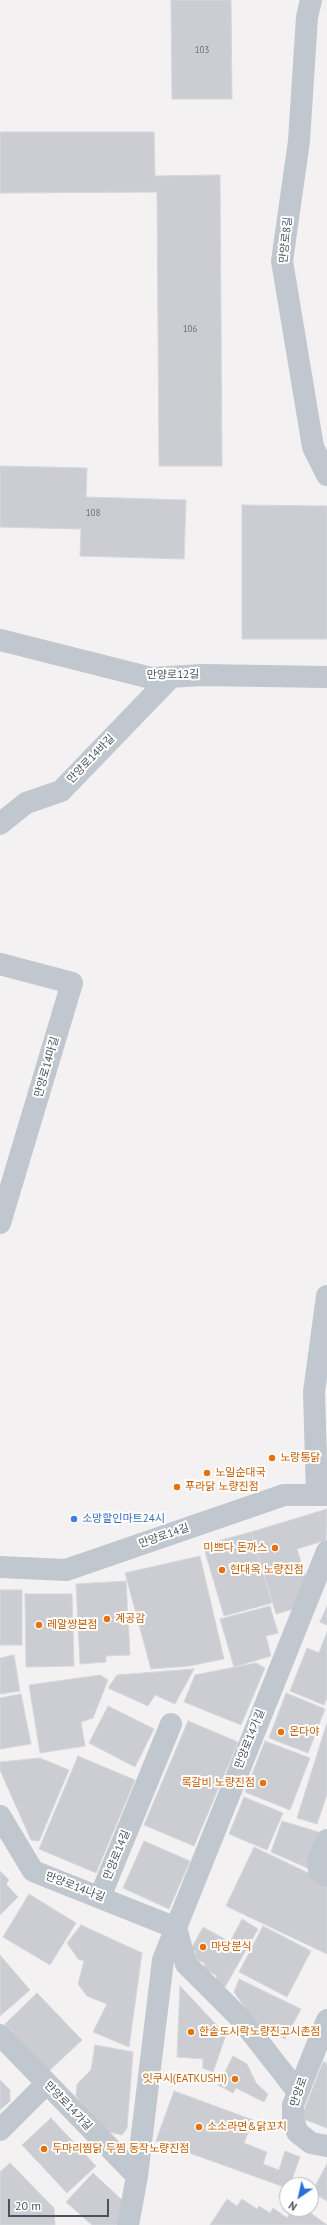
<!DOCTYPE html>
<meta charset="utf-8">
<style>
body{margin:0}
#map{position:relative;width:327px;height:2225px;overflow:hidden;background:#f3f1f1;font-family:"PT Sans",sans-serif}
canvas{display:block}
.north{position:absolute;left:279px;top:2177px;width:40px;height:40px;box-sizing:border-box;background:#fff;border:1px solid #b7babe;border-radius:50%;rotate:214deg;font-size:11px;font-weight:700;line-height:16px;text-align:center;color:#4a535d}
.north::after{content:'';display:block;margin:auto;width:14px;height:18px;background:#2770d6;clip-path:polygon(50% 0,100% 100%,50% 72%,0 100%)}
.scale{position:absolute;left:8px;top:2199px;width:101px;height:18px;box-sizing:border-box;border:2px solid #4a535d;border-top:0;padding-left:5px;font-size:12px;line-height:14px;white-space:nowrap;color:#4a535d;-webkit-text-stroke:3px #fff;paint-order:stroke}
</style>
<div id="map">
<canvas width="327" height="2225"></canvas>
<div class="north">N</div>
<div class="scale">20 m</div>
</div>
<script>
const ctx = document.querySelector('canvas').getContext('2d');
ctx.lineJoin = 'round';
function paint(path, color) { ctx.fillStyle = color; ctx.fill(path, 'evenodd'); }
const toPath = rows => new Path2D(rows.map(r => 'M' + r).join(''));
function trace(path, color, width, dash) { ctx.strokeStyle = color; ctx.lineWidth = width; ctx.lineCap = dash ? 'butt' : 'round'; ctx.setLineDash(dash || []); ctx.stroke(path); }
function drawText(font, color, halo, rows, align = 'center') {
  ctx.font = font + ' "PT Sans","Noto Sans KR",sans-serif'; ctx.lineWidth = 4; ctx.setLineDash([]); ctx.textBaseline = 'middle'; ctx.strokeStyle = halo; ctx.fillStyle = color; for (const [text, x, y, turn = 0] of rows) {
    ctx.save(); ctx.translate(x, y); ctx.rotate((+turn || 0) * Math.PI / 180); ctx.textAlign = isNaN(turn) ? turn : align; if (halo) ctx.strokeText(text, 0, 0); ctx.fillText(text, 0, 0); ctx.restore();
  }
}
const building = toPath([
 [171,0,231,0,232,99,172,99,171,0],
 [0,132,154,132,155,176,220,175,222,466,159,466,157,192,0,193,0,132],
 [0,466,87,468,86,497,186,500,184,559,80,556,81,529,0,527,0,466],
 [242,505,327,506,327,639,242,639,242,505],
 [327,1509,326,1540,297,1549,309,1588,303,1606,276,1614,251,1532,327,1509],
 [251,1532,272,1603,224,1616,203,1545,251,1532],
 [200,1556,224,1659,189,1666,151,1669,125,1573,200,1556],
 [126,1581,130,1655,106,1656,106,1662,80,1664,76,1584,126,1581],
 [0,1590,22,1590,22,1645,0,1645,0,1590],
 [25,1594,72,1594,74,1666,26,1667,25,1594],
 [270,1606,278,1633,266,1636,271,1656,234,1667,220,1619,270,1606],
 [327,1606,327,1625,320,1622,327,1606],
 [327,1632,327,1698,324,1705,290,1691,307,1648,319,1653,327,1632],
 [14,1655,20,1691,0,1694,0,1658,14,1655],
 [256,1663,265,1668,241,1725,184,1702,195,1675,256,1663],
 [194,1669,175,1704,155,1695,148,1706,108,1688,117,1675,194,1669],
 [100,1675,108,1680,93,1718,81,1722,85,1746,40,1753,29,1685,100,1675],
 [286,1693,325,1709,308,1753,269,1738,286,1693],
 [21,1694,31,1744,0,1749,0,1698,21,1694],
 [108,1706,154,1729,135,1767,89,1743,108,1706],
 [188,1721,238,1742,194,1846,144,1825,188,1721],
 [327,1723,327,1794,317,1824,297,1818,327,1723],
 [265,1741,310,1758,290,1810,245,1792,265,1741],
 [78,1756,135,1780,96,1873,39,1849,78,1756],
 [40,1758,69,1770,39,1841,31,1840,0,1770,0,1762,40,1758],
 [244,1797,283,1813,267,1850,229,1834,244,1797],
 [282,1821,325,1834,312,1870,271,1852,282,1821],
 [144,1841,190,1861,169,1909,123,1888,144,1841],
 [254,1847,327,1882,327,1954,226,1906,254,1847],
 [0,1871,9,1880,6,1884,18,1897,0,1915,0,1871],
 [29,1894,76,1923,50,1965,3,1937,29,1894],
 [242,1919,258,1929,225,1987,214,1981,217,1976,203,1968,205,1964,193,1957,196,1952,191,1949,203,1927,230,1942,242,1919],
 [81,1925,142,1953,129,2047,93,2032,107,2004,87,1996,78,1984,84,1961,78,1959,67,1943,81,1925],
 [263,1926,311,1951,287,1997,239,1972,263,1926],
 [0,1955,30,1990,0,2016,0,1955],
 [239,1979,301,2009,285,2039,257,2025,234,1992,239,1979],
 [180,1986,226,2035,213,2072,203,2068,203,2059,177,2057,180,1986],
 [37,1993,82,2040,49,2071,5,2024,37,1993],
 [95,2045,133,2052,127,2128,122,2135,101,2130,76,2096,77,2084,91,2070,95,2045],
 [233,2056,247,2064,256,2083,268,2094,264,2102,236,2088,233,2093,218,2085,233,2056],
 [323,2062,327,2063,327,2128,301,2118,323,2062],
 [0,2080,10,2090,10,2101,0,2110,0,2080],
 [174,2091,253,2120,244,2143,267,2152,263,2164,279,2170,285,2151,300,2157,290,2185,287,2185,287,2188,156,2141,174,2091],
 [51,2118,96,2166,67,2193,22,2145,51,2118],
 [10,2163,54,2208,55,2225,0,2225,0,2172,10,2163],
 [327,2164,327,2201,312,2192,327,2164],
 [93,2173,122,2200,120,2225,92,2225,66,2202,93,2173],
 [227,2199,237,2206,242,2199,257,2209,259,2206,270,2213,273,2208,287,2218,293,2209,305,2209,327,2225,210,2225,227,2199]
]);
paint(building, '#cbcdd3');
trace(building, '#d5d7db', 1);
trace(toPath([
 [311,0,307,17,299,141,282,261,313,447,327,475],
 [0,640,151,678,202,675,327,677],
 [0,824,26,803,61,791,171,677],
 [0,964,72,983,0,1223],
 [317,1495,314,1392,327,1296],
 [0,1567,66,1570,284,1495,327,1495],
 [0,1816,33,1871,176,1928],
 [327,1840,318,1861,319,1871,327,1876],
 [100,1897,171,1724],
 [176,1928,186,1964,240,2018,298,2092],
 [327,2020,293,2105,293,2118,297,2132,311,2143,327,2146],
 [0,2035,137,2176],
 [0,2130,46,2084],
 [128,2225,137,2176,163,1960,327,1551]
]), '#c0c7ce', 22);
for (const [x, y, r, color] of [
 [272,1458,4,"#e8710a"],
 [207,1473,4,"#e8710a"],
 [177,1487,4,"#e8710a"],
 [74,1519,4,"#3f7fe0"],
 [275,1548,4,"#e8710a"],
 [222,1570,4,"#e8710a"],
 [107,1619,4,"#e8710a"],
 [39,1625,4,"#e8710a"],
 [281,1732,4,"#e8710a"],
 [263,1783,4,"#e8710a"],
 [203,1947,4,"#e8710a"],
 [191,2032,4,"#e8710a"],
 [235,2079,4,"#e8710a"],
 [199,2127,4,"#e8710a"],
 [44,2149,4,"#e8710a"]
]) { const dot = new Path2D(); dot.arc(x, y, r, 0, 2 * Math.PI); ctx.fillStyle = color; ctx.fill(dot); trace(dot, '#fff', 1.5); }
drawText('9px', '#6a727a', null, [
 ["103",202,50],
 ["106",190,329],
 ["108",93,513]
]);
drawText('11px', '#4a535d', '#fff', [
 ["만양로8길",286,240,-84],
 ["만양로12길",173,675,-1],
 ["만양로14바길",91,759,-46],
 ["만양로14마길",47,1067,-74],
 ["만양로14길",164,1536,-19],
 ["만양로14가길",250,1739,-68],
 ["만양로14길",117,1855,-68],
 ["만양로14나길",75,1887,21],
 ["만양로",299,2092,-71],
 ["만양로14가길",68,2106,46]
]);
drawText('11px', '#c56008', '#fff', [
 ["노랑통닭",280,1458],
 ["노일순대국",215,1473],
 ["푸라닭 노량진점",185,1487],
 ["미쁘다 돈까스",267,1548,"right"],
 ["현대옥 노량진점",230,1570],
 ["계공감",115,1619],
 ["레알짱본점",47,1625],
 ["온다야",289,1732],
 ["록갈비 노량진점",255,1783,"right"],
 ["마당분식",211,1947],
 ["한솥도시락노량진고시촌점",199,2032],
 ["잇쿠시(EATKUSHI)",227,2079,"right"],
 ["소소라면&닭꼬치",207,2127],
 ["두마리찜닭 두찜 동작노량진점",52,2149]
], 'left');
drawText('11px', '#366cbe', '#fff', [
 ["소망할인마트24시",82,1519]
], 'left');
</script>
